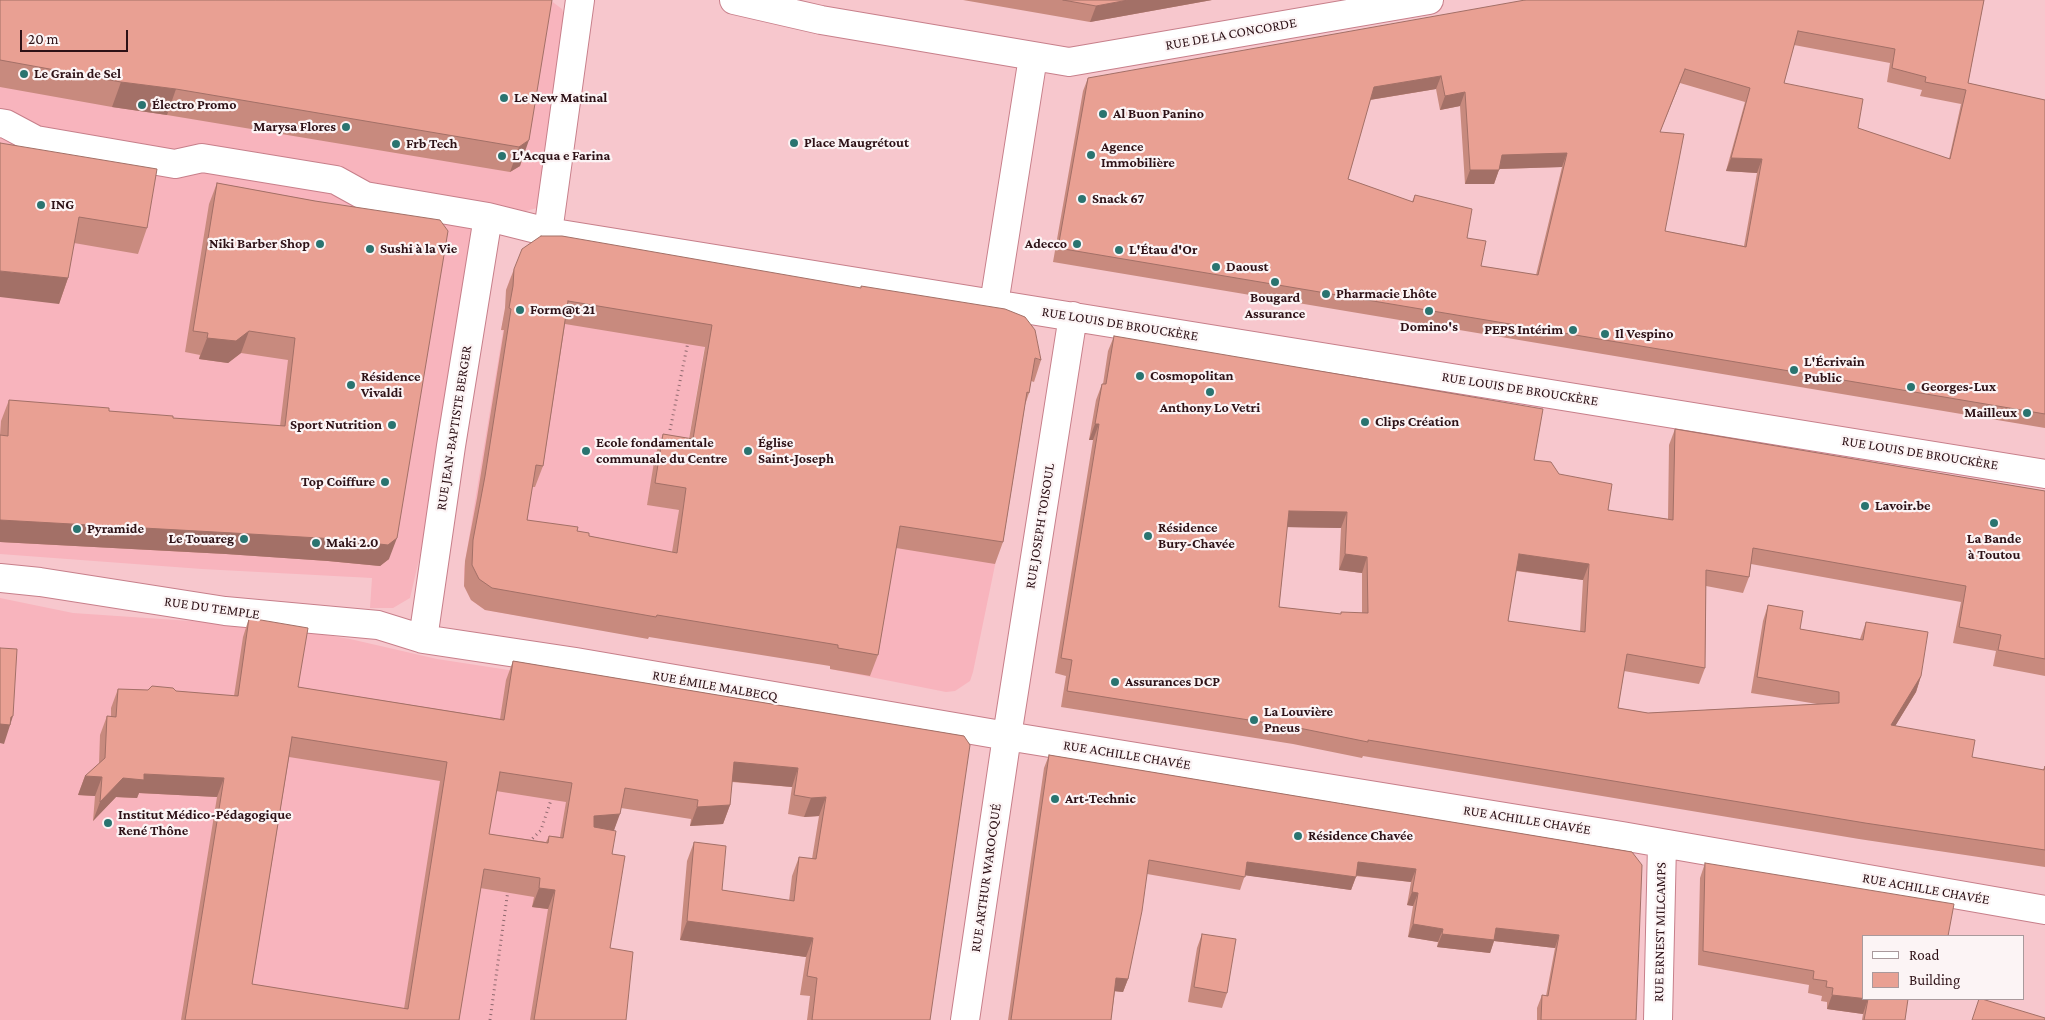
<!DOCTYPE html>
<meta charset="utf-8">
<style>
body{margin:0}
#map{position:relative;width:2045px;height:1020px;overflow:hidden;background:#f7c7cd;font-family:"Crimson Pro",serif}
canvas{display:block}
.legend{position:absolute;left:1862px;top:935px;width:162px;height:65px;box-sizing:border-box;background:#fcf4f5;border:1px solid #a9999c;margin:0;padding:6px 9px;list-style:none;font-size:15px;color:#2d1116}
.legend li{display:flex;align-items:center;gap:10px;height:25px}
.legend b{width:25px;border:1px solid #a9999c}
.scale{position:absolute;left:20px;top:30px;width:108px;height:22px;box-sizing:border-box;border:2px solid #2d1116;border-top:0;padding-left:6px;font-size:15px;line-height:18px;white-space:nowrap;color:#2d1116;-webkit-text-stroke:4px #fcf4f5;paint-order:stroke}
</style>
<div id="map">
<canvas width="2045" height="1020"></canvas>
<ul class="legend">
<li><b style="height:6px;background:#fff"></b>Road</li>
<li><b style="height:14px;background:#e9a093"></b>Building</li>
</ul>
<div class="scale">20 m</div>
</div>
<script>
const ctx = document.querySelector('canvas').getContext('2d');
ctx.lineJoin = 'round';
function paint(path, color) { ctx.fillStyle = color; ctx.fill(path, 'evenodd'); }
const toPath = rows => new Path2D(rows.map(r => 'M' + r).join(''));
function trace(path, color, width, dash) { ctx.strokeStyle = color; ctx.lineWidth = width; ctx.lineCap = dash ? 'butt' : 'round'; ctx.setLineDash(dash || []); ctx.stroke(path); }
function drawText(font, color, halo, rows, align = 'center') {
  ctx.font = font + ' "Crimson Pro",serif'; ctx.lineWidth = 4.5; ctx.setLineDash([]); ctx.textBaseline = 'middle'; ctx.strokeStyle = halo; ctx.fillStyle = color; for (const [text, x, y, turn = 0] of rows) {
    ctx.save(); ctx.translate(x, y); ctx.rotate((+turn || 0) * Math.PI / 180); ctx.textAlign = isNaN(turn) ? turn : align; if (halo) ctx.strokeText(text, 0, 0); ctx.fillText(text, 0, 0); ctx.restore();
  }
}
paint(toPath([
 [0,0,550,0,562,9,566,22,537,208,473,225,425,534,410,598,393,608,370,608,372,578,202,569,0,554],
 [511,276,715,286,685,461,647,504,679,510,674,542,701,547,573,625,485,610,471,600,464,586,464,568,503,331,501,330,508,296,506,295,506,290],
 [1019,414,995,565,973,672,970,681,955,691,946,692,830,669,843,584],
 [0,598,73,613,279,627,350,639,437,659,587,682,531,1020,0,1020]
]), '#f8b4bd');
const minor = toPath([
 [734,0,821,20,1069,62,1429,0],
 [0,123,6,124,36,140,175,164,202,158,336,180,365,196,488,217,548,232,2045,474],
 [548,232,580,0],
 [994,304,1033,57],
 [0,578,40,582,225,611,378,625,423,639,576,662,1007,736,1622,836,2045,910],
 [423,639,451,446,488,217],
 [965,1020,1007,736,1073,316],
 [1658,1020,1662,844]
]);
trace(minor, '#c77f8a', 30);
trace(toPath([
 [670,430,688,342],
 [529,842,541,830,552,797],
 [490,1020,508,890]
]), '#8e686e', 3, [1, 4]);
trace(minor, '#fff', 28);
paint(toPath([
 [0,0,552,0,520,166,510,172,167,115,112,107,0,87],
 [963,0,1212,0,1090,22],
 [1984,0,1968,83,2045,100,2045,428,1053,262,1083,91,1088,78],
 [1794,45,1890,63,1887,82,1922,90,1920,96,1961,104,1949,159,1858,128,1784,83],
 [1680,83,1745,102,1726,171,1757,173,1744,246,1665,231,1660,132],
 [1436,89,1440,110,1460,106,1465,184,1494,184,1499,169,1562,167,1536,275,1481,266,1467,238,1415,195,1412,202,1348,179,1370,100],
 [0,143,147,228,138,254,74,243,68,278,59,304],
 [217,183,315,201,389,559,380,566,328,561,226,554,0,542,0,435,1,421,9,400,173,418,280,426,288,360,241,353,228,363,199,359,200,355,185,352,209,204],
 [562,236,1041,360,1034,382,1031,381,1029,393,1025,405,1003,542,995,564,896,548,878,655,870,676,830,669,830,666,649,637,648,639,485,610,471,600,464,586,465,561,477,498,504,330,501,330,505,308,506,290,514,269],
 [565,324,705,347,689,439,663,434,655,456,647,505,679,510,672,552,589,536,577,531,527,520,532,487,535,487,543,466],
 [1114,336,1534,460,1559,474,1608,510,1668,519,1669,445,1675,429,2045,491,2045,676,1993,666,1996,651,1953,643,1961,602,1751,564,1749,577,1743,593,1706,586,1705,668,1699,684,1624,671,1618,708,1648,713,1817,704,1751,693,1763,621,1768,605,1800,629,1860,639,1866,622,1921,676,1916,692,1895,726,1972,757,2043,770,2045,766,2045,867,1859,839,1363,756,1362,758,1293,744,1061,707,1066,676,1055,673,1093,440,1089,440,1096,400,1102,384,1103,384,1108,351],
 [1287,527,1341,528,1339,570,1362,573,1362,613,1341,614,1279,607],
 [1516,571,1583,580,1580,632,1508,621],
 [249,618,298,687,500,719,506,680,513,661,964,736,930,1020,807,1020,810,996,800,995,806,957,680,940,687,861,694,842,722,890,789,901,792,876,799,857,812,859,819,816,804,817,788,814,792,787,732,782,730,805,723,824,690,826,691,819,621,808,614,830,612,854,610,948,626,1020,530,1020,548,909,532,907,534,897,480,888,459,1020,181,1020,217,797,139,793,137,798,116,797,93,821,95,796,78,795,85,776,99,764,100,735,107,716,111,717,111,708,118,689,176,691,234,696,243,637],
 [289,757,440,781,404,1009,252,984],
 [496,791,566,802,560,837,549,836,546,842,489,834],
 [1049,755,1632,852,1636,1020,1537,1020,1537,1008,1542,995,1546,996,1555,948,1494,941,1490,953,1437,947,1438,942,1408,937,1413,906,1407,905,1411,882,1356,876,1351,890,1245,875,1240,890,1147,874,1128,979,1123,992,1115,991,1111,1020,1008,1020,1044,768],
 [1705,863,1864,936,1905,1020,1862,1020,1863,1014,1827,1009,1827,1002,1821,1001,1822,996,1808,993,1809,985,1698,965,1700,878],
 [1202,934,1227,993,1222,1008,1188,1002,1197,948]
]), '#c88a7e');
paint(toPath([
 [1128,0,1212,0,1090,22,1096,6],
 [1441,76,1436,89,1369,100,1374,87],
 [121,82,176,89,167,115,112,107],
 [1465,92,1460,106,1440,110,1445,96],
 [529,140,520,166,510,172,519,147],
 [1567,153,1562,167,1497,169,1502,155],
 [1731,158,1762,159,1757,173,1726,171],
 [1470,170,1499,170,1494,184,1465,184],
 [0,271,68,278,59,304,0,297],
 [249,331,241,353,228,363,199,359,207,338],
 [1095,424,1099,424,1093,440,1089,440],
 [1289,511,1347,512,1341,528,1283,527],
 [0,520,397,538,389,559,380,566,328,561,226,554,0,542],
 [1345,554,1367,557,1362,573,1339,570],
 [1519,554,1589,564,1583,580,1513,570],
 [1921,676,1916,692,1886,741,1891,725],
 [13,716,4,744,0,743,0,724,11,717],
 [734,762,798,768,792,787,727,781],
 [144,774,224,778,217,797,139,793,137,798,116,797,93,821,100,802,123,778],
 [85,776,102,777,95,796,78,795],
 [826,797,819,816,804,817,811,798],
 [730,805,723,824,690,826,697,807],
 [620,814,613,833,587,835,594,816],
 [1247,862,1356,877,1351,890,1243,875],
 [1358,862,1416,869,1411,882,1353,875],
 [539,888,555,890,548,909,532,907],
 [1412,892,1418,893,1413,906,1407,905],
 [687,921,813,938,806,957,680,940],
 [1413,924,1443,929,1438,942,1408,937],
 [1496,928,1559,935,1555,948,1494,941,1490,953,1437,947,1442,934],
 [1116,978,1128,979,1123,992,1112,991],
 [1832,995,1868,999,1863,1014,1827,1009]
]), '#a37067');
const building = toPath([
 [0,0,552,0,529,140,519,147,176,89,121,82,0,60,0,0],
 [1063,0,1128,0,1096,6,1063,0],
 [1525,0,1984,0,1968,83,2045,100,2045,414,1058,248,1088,78,1525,0],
 [1798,31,1895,49,1892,68,1926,77,1925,82,1966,90,1950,159,1858,128,1863,99,1784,83,1798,31],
 [1685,69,1750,88,1731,158,1762,159,1746,247,1665,231,1684,134,1660,132,1685,69],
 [1441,76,1445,96,1465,92,1470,170,1499,170,1502,155,1567,153,1538,275,1481,266,1486,241,1467,238,1472,209,1415,195,1413,202,1348,179,1374,87,1441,76],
 [0,143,157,169,147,228,79,217,68,278,0,271,0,143],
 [217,183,315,201,440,220,448,231,397,538,388,545,336,539,233,533,0,520,0,435,8,436,9,400,109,408,109,411,173,416,173,418,285,426,295,338,249,331,236,341,207,338,208,333,193,331,217,183],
 [541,236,562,236,861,288,861,286,1005,309,1025,317,1035,330,1041,360,1035,358,1029,393,1027,392,1003,542,900,526,878,655,838,648,838,645,657,615,656,617,492,588,479,579,472,565,473,540,485,476,511,309,509,308,513,286,514,269,522,249,541,236],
 [568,301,712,325,693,439,663,434,655,483,686,488,677,553,589,536,589,533,577,531,578,527,527,520,536,465,543,466,568,301],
 [1114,336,1543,409,1534,460,1551,462,1559,474,1612,484,1608,510,1673,520,1675,429,2045,491,2045,659,1998,650,2001,635,1959,627,1966,586,1753,548,1749,577,1706,570,1705,668,1627,654,1618,708,1648,713,1839,703,1839,692,1757,677,1768,605,1803,611,1800,629,1863,640,1866,622,1928,632,1921,676,1891,725,1975,740,1972,757,2044,770,2045,766,2045,850,1865,823,1368,740,1368,742,1299,728,1067,691,1072,660,1061,658,1099,424,1095,424,1102,384,1106,384,1114,336],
 [1289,511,1347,512,1345,554,1367,557,1368,613,1341,612,1341,614,1279,607,1289,511],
 [1519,554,1589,564,1585,632,1508,621,1519,554],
 [249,618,308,628,298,687,504,720,513,661,964,736,970,745,930,1020,812,1020,817,978,807,976,813,938,687,921,694,842,726,846,722,890,794,901,799,857,816,859,826,797,811,798,794,795,798,768,734,762,730,805,697,807,698,800,625,788,620,814,594,816,594,827,616,831,612,854,625,856,610,948,633,952,626,1020,534,1020,555,890,539,888,540,878,484,869,459,1020,185,1020,224,778,144,774,144,780,123,778,100,802,102,777,85,776,105,758,107,716,116,717,118,689,148,690,152,686,173,688,176,691,238,696,249,618],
 [292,737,447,762,408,1009,252,984,292,737],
 [500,772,572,783,563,838,549,836,548,843,489,834,500,772],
 [0,648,17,649,13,716,11,717,10,725,0,724,0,648],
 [1049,755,1632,852,1642,865,1636,1020,1541,1020,1542,995,1548,996,1559,935,1496,928,1494,940,1442,934,1443,929,1413,924,1418,893,1412,892,1416,869,1358,862,1356,877,1247,862,1245,877,1149,860,1142,911,1128,979,1116,978,1111,1020,1011,1020,1049,755],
 [1705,863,1954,904,1948,936,1864,936,1864,999,1908,999,1905,1020,1864,1020,1868,999,1832,995,1833,988,1826,987,1827,981,1813,979,1814,971,1703,951,1705,863],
 [1202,934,1236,939,1227,993,1194,987,1202,934],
 [1979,999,1982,999,2045,1018,2045,1020,1972,1020,1979,999]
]);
paint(building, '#e9a093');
trace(building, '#a37067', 1);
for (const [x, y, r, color] of [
 [24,74,5,"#2a7470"],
 [504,98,5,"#2a7470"],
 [142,105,5,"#2a7470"],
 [1103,114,5,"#2a7470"],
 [346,127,5,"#2a7470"],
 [794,143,5,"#2a7470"],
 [396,144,5,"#2a7470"],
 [1091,155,5,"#2a7470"],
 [502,156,5,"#2a7470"],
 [1082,199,5,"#2a7470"],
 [41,205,5,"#2a7470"],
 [320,244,5,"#2a7470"],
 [1077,244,5,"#2a7470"],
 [370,249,5,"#2a7470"],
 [1119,250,5,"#2a7470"],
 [1216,267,5,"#2a7470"],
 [1275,282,5,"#2a7470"],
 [1326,294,5,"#2a7470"],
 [520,310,5,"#2a7470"],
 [1429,311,5,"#2a7470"],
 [1573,330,5,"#2a7470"],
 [1605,334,5,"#2a7470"],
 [1794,370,5,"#2a7470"],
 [1140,376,5,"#2a7470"],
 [351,385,5,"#2a7470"],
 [1911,387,5,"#2a7470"],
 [1210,392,5,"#2a7470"],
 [2027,413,5,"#2a7470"],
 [1365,422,5,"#2a7470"],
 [392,425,5,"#2a7470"],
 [586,451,5,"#2a7470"],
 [748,451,5,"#2a7470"],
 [385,482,5,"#2a7470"],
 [1865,506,5,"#2a7470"],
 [1994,523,5,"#2a7470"],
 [77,529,5,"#2a7470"],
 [1148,536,5,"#2a7470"],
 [244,539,5,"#2a7470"],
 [316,543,5,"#2a7470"],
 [1115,682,5,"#2a7470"],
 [1254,720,5,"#2a7470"],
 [1055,799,5,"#2a7470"],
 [108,823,5,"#2a7470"],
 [1298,836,5,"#2a7470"]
]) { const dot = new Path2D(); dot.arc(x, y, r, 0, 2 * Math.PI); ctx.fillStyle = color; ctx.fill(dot); trace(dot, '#fcf4f5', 2); }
drawText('14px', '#2d1116', '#fcf4f5', [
 ["RUE DE LA CONCORDE",1231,34,-10],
 ["RUE LOUIS DE BROUCKÈRE",1120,324,9],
 ["RUE LOUIS DE BROUCKÈRE",1520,389,9],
 ["RUE JEAN-BAPTISTE BERGER",454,428,-81],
 ["RUE LOUIS DE BROUCKÈRE",1920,453,9],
 ["RUE JOSEPH TOISOUL",1040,526,-81],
 ["RUE DU TEMPLE",212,608,8],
 ["RUE ÉMILE MALBECQ",715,686,10],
 ["RUE ACHILLE CHAVÉE",1127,755,9],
 ["RUE ACHILLE CHAVÉE",1527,820,9],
 ["RUE ARTHUR WAROCQUÉ",986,878,-82],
 ["RUE ACHILLE CHAVÉE",1926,889,10],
 ["RUE ERNEST MILCAMPS",1660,932,-89]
]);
drawText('bold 14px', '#2d1116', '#fcf4f5', [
 ["Le Grain de Sel",34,74],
 ["Le New Matinal",514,98],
 ["Électro Promo",152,105],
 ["Al Buon Panino",1113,114],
 ["Marysa Flores",336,127,"right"],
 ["Place Maugrétout",804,143],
 ["Frb Tech",406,144],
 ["Agence",1101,147],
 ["Immobilière",1101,163],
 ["L'Acqua e Farina",512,156],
 ["Snack 67",1092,199],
 ["ING",51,205],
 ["Niki Barber Shop",310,244,"right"],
 ["Adecco",1067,244,"right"],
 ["Sushi à la Vie",380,249],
 ["L'Étau d'Or",1129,250],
 ["Daoust",1226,267],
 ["Pharmacie Lhôte",1336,294],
 ["Bougard",1275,298,"center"],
 ["Assurance",1275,314,"center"],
 ["Form@t 21",530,310],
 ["Domino's",1429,327,"center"],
 ["PEPS Intérim",1563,330,"right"],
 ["Il Vespino",1615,334],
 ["L'Écrivain",1804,362],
 ["Public",1804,378],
 ["Cosmopolitan",1150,376],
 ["Résidence",361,377],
 ["Vivaldi",361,393],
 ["Georges-Lux",1921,387],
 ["Anthony Lo Vetri",1210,408,"center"],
 ["Mailleux",2017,413,"right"],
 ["Clips Création",1375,422],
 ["Sport Nutrition",382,425,"right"],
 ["Ecole fondamentale",596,443],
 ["communale du Centre",596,459],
 ["Église",758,443],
 ["Saint-Joseph",758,459],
 ["Top Coiffure",375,482,"right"],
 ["Lavoir.be",1875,506],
 ["Résidence",1158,528],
 ["Bury-Chavée",1158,544],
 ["Pyramide",87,529],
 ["Le Touareg",234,539,"right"],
 ["La Bande",1994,539,"center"],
 ["à Toutou",1994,555,"center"],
 ["Maki 2.0",326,543],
 ["Assurances DCP",1125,682],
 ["La Louvière",1264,712],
 ["Pneus",1264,728],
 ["Art-Technic",1065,799],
 ["Institut Médico-Pédagogique",118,815],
 ["René Thône",118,831],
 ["Résidence Chavée",1308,836]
], 'left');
</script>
